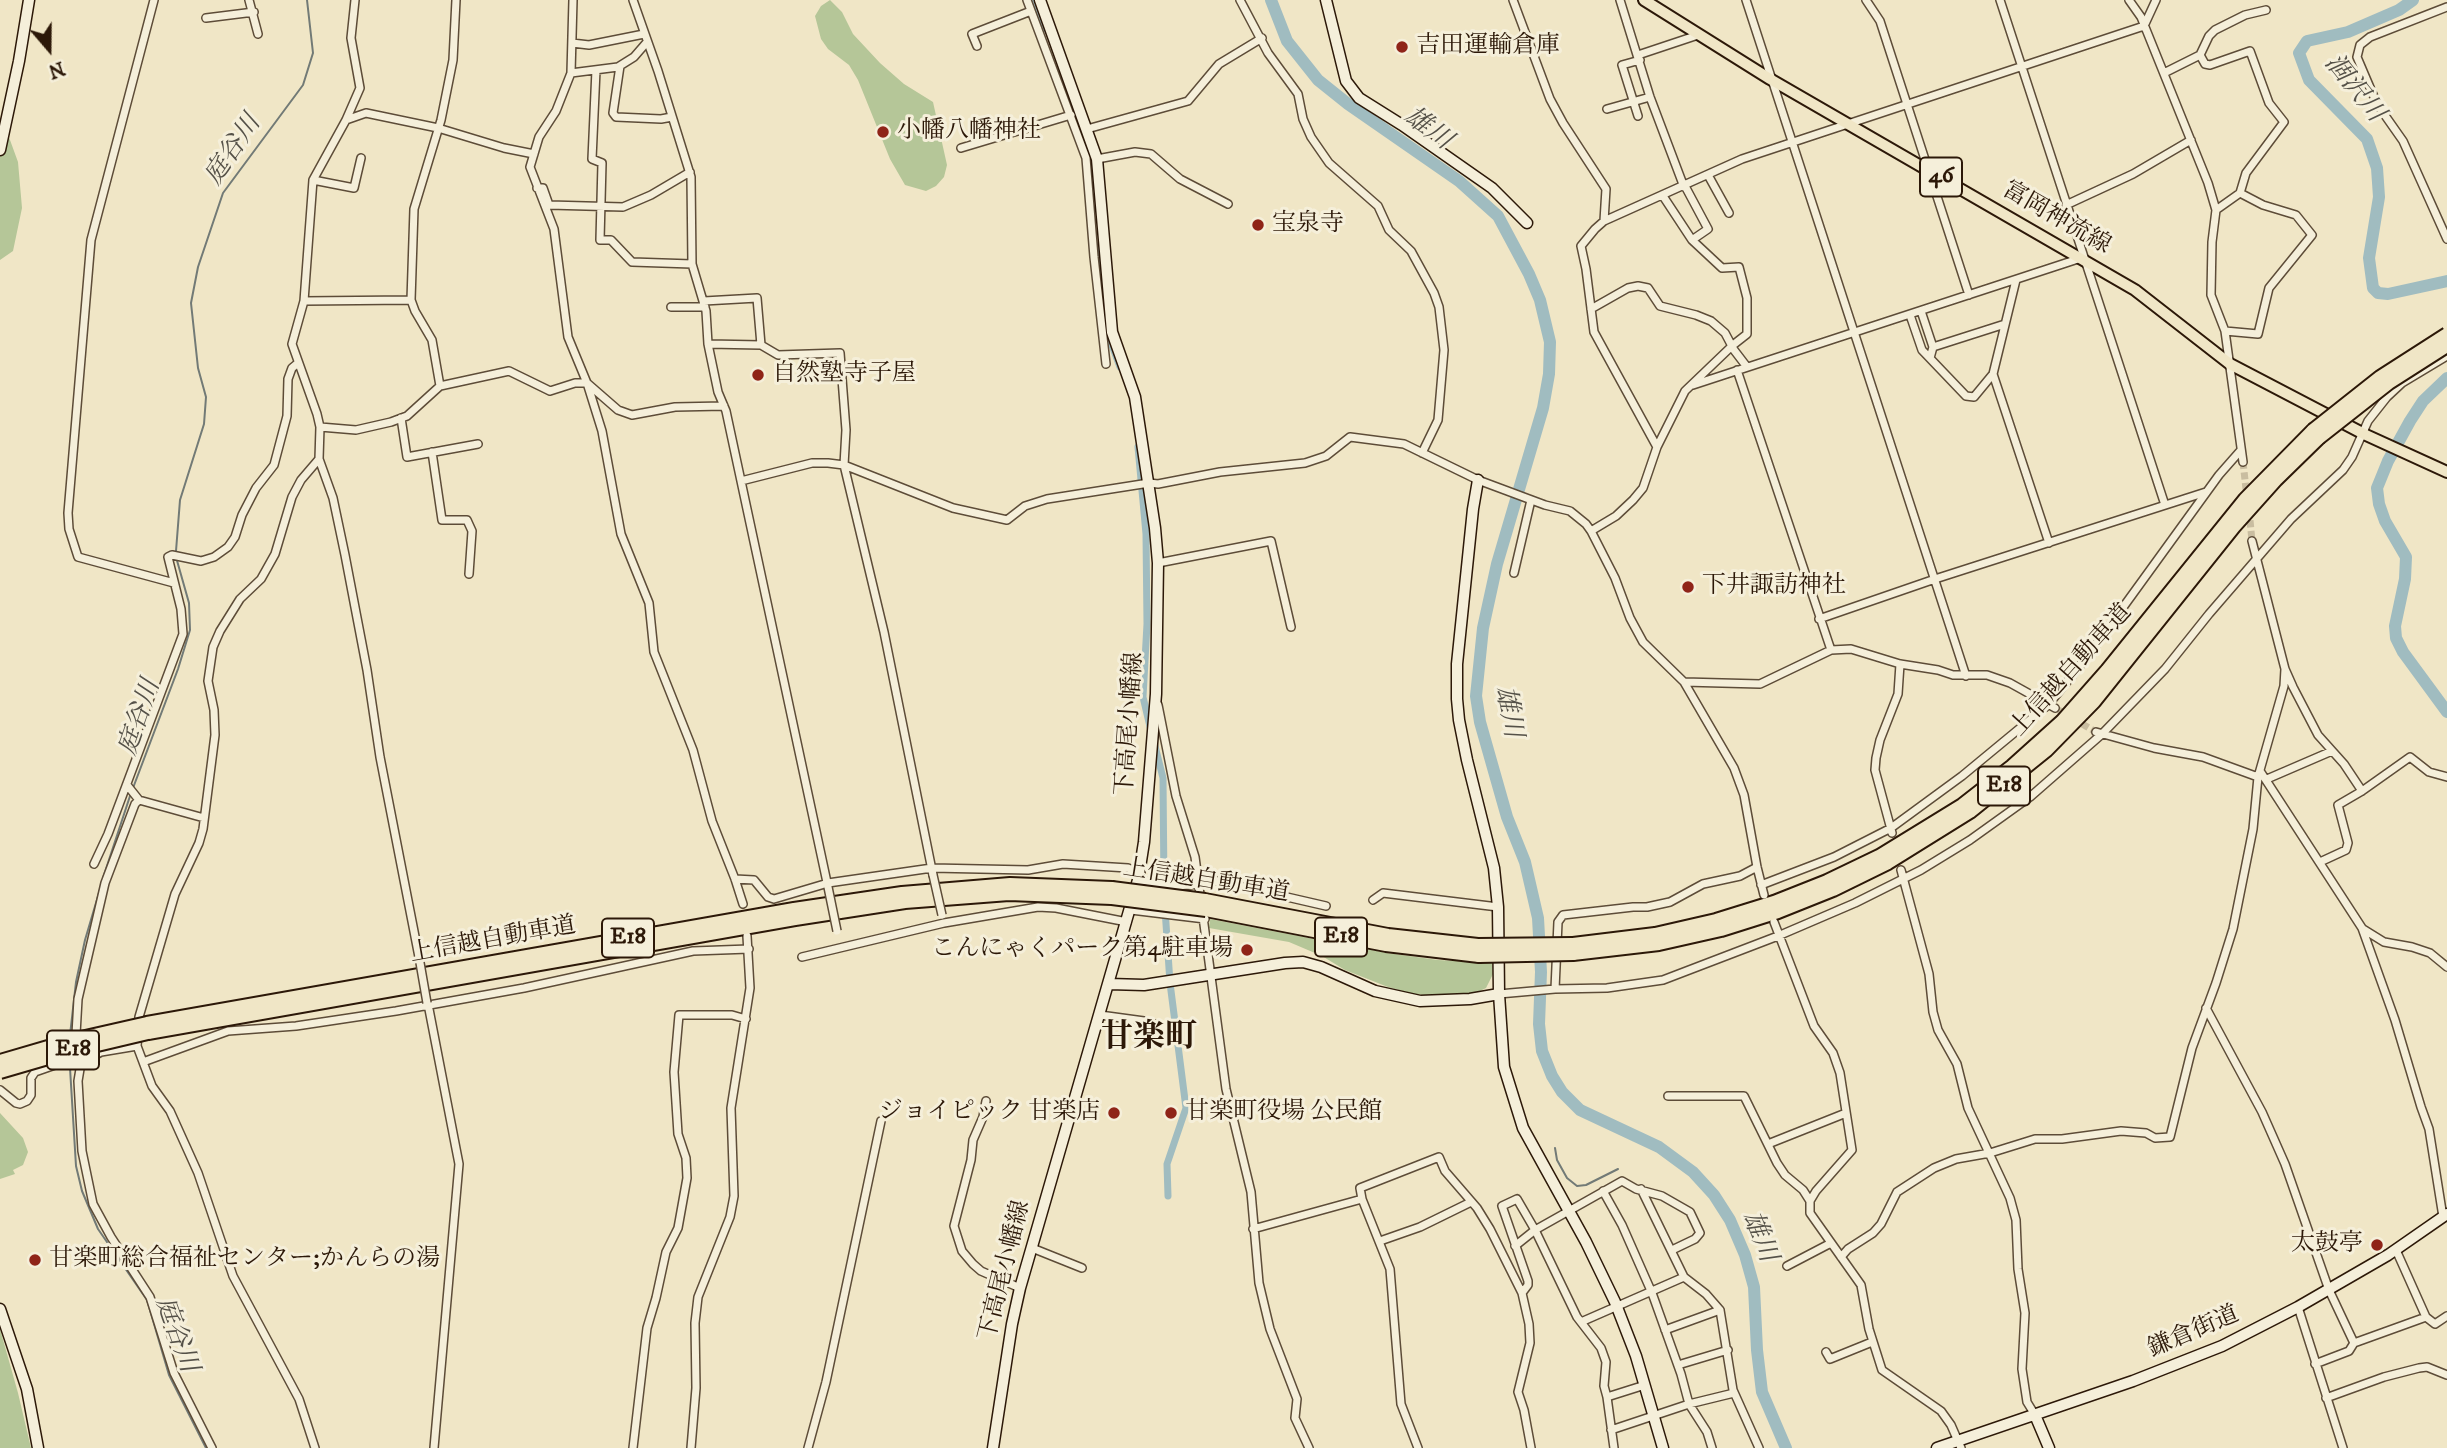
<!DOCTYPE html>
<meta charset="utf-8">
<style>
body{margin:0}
#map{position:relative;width:2447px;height:1448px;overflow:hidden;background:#f0e6c6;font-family:"IM FELL DW Pica",serif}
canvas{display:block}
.north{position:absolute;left:14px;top:14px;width:70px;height:70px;-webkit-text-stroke:5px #f5efda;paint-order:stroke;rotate:160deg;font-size:19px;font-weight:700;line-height:28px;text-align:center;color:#2c1808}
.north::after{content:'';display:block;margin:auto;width:24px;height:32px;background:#2c1808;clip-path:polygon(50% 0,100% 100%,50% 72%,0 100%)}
</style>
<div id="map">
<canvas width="2447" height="1448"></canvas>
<div class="north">N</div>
</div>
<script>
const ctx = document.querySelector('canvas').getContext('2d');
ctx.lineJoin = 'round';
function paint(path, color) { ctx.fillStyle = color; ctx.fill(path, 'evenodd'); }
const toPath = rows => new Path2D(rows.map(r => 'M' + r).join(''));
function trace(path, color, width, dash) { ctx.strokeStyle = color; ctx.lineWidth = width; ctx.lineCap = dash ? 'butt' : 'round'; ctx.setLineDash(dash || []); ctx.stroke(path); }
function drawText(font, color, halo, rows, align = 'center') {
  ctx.font = font + ' "IM FELL DW Pica","Noto Serif JP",serif'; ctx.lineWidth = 6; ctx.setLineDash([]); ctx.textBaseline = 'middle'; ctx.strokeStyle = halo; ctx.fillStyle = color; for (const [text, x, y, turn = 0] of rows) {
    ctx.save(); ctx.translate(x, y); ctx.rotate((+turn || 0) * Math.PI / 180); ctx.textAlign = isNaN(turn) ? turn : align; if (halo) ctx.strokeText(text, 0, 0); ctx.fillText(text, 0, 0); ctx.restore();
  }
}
paint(toPath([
 [830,0,842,12,853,34,880,63,904,84,933,102,947,165,944,177,936,186,926,191,905,185,890,159,858,80,849,65,828,49,821,39,815,16,821,6],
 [0,121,6,129,18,162,22,208,13,251,0,260],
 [1210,919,1387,953,1438,960,1492,963,1493,974,1486,988,1478,992,1445,997,1414,994,1388,987,1345,970,1322,956,1289,942,1209,928],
 [0,1113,23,1138,28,1152,23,1165,13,1170,15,1174,0,1179],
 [0,1329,18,1393,31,1448,0,1448]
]), '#b5c698');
trace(toPath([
 [176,551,180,500,204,424,206,397,198,368,191,303,198,267,223,193,303,85,313,53,307,0],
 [133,788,178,669,190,630,189,603,176,557],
 [103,878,131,793],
 [70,1035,76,982,85,940,101,886],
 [70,1068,76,1166,82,1191,98,1229,147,1300,169,1375,206,1448],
 [1555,1148,1557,1160,1567,1178,1577,1186,1586,1185,1618,1169]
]), '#727a76', 2);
trace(toPath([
 [1034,0,1046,29],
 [1100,245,1108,334,1120,367],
 [1138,447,1146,534,1147,624,1143,697,1151,731],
 [1154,742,1163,778,1164,887],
 [1165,909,1170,983,1186,1108,1167,1164,1168,1196]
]), '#a0bcc0', 7);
trace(toPath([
 [1271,0,1287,41,1318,80,1348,104,1459,181,1498,216,1529,274,1540,300,1550,342,1549,374,1543,408,1497,564,1483,628,1476,696,1480,722,1507,817,1525,862,1538,918,1541,972,1539,1024,1542,1051,1552,1076,1562,1092,1580,1110,1659,1147,1693,1172,1714,1195,1730,1220,1745,1255,1754,1287,1757,1350,1762,1392,1786,1448],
 [2413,0,2399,10,2348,32,2307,41,2299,53,2309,80,2367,139,2377,168,2379,197,2369,258,2373,288,2378,293,2388,294,2447,281],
 [2447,378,2423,401,2410,421,2388,461,2377,488,2379,504,2385,521,2406,557,2405,579,2395,626,2396,638,2403,652,2447,712]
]), '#a0bcc0', 12);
trace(toPath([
 [2243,462,2247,498],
 [2249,510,2252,541],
 [2055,708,2096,732]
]), '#c9bda0', 7, [7, 3.5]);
const street = toPath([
 [154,0,91,240,68,513,69,529,78,557,174,583],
 [249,0,258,34],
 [355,0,351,38,360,88,346,120,313,180,304,301,292,344,317,414,320,427,319,459,333,498,345,555,367,670,380,757,419,957],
 [573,0,571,73,556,111,539,137,530,167,554,229,568,337,587,383,602,431,621,534,649,603,654,652,693,750,712,821,735,879,743,904],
 [633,0,658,71,691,177,692,264,706,311,708,344,718,392,726,411,828,887],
 [1027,0,1086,158,1094,257,1106,364],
 [1240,0,1268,53,1298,94,1303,119,1311,137,1329,163,1378,206,1389,230,1411,251,1434,293,1439,307,1444,350,1438,420,1422,453],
 [1513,0,1550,99,1563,123,1606,189,1604,221],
 [1620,0,1650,97,1684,187],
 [1746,0,1966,676],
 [1866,0,1880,21,1969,295],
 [2000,0,2165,505],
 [2129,0,2141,17,2208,183,2216,210,2212,242,2211,295,2225,331,2243,462],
 [2447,7,2370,37,2360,45,2357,57,2377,104,2403,141,2447,239],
 [206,18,254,12],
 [572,43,589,45,644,34],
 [977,46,972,34,1031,11],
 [1638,55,1698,35],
 [2200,55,2205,64,2210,65,2250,51,2269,103,2284,122,2246,173,2240,193],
 [620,66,613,113,616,117,661,119,672,117],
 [596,70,592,159,602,163,600,240,611,240,632,262,692,264],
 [571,73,618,67,634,57,647,42],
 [2164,73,2200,55,2209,36,2215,30,2245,15,2266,10],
 [1607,109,1650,97],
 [1638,116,1622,65,1640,60],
 [346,120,366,113,438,128,504,148,534,154],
 [1087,129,1188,101,1219,64,1262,38],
 [961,148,1071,115],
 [1097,159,1135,152,1151,154,1180,179,1228,204],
 [1708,175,1729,213],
 [313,180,354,188,361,158],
 [1685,186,1708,229,1692,240],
 [537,188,543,188,549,205,623,207,651,195,690,172],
 [2066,205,2133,174,2191,140],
 [2216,210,2240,193,2263,205,2296,215,2312,235,2269,288,2258,334,2225,331],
 [304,301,411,300],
 [704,301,757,298,761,345],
 [671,307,705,307],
 [1591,309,1628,288,1638,286,1648,288,1660,306,1696,315,1711,321,1725,333,1734,350,1747,367],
 [1921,311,1933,347],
 [1910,315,1922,350,1966,396,1974,397,1993,374,2016,280],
 [708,344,761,345,778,355,840,353,846,430,844,465,884,632,933,875],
 [1930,358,1933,347,2005,324],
 [1737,370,1831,650],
 [1993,374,2049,543],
 [1693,385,2078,259],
 [440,386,432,340,415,311,411,300,414,209,441,120,453,60,456,0],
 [401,418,407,457,478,444],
 [320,427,356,430,391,422,407,416,440,386,509,371,550,391,575,383,587,383,618,410,632,415,675,407,724,406],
 [1657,447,1594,332,1586,269,1581,246,1595,229,1604,221,1742,159,2144,26,2156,0],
 [432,452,442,520,467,520,472,531,469,574],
 [741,481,812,463,828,463,844,465,953,508,1007,520,1025,506,1047,499,1149,483,1158,484,1220,472,1305,463,1326,456,1350,437,1404,444,1478,480,1545,505,1570,511,1586,524,1591,531,1615,578,1630,618,1643,642,1684,682,1734,768,1744,795,1757,867,1764,895],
 [1591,531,1616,516,1633,500,1643,488,1657,447,1685,391,1733,345,1747,334,1747,298,1739,267,1722,268,1692,240,1663,196],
 [2252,541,2285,669,2293,687,2318,735,2344,764,2362,791,2410,757,2429,772,2447,777],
 [1158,563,1271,541,1291,627],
 [1514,573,1531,500],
 [1819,619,1935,579,2206,492],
 [1684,682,1760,684,1831,650,1851,649,1900,664,1938,670,1953,675,1987,675,2010,683,2055,708],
 [1158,705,1176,796,1195,857,1226,1089,1251,1192,1259,1283,1270,1329,1297,1399,1295,1418,1309,1448],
 [2096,732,2154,748,2203,757,2258,777],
 [2260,771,2362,928,2395,1020,2421,1107,2429,1129,2443,1217],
 [2267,779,2332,751],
 [127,785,139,800,204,818],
 [139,800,135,804,105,883,78,999,75,1052,81,1063,78,1081,82,1151,93,1204,111,1237,150,1297,174,1373,212,1448],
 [1892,833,1875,770,1876,758,1880,740,1898,694,1900,664],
 [2320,862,2346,850,2348,843,2338,805,2362,791],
 [94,864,108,834,183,634,181,609,168,557,172,555,201,561,214,557,228,547,235,537,242,515,256,488,274,465,287,416,288,379,292,368,298,363],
 [1901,870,1929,974,1933,1012,1938,1030,1957,1064,1968,1108,2010,1198,2016,1220,2018,1269,2025,1313,2022,1369,2027,1402,2035,1415],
 [735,879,754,880,768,897,774,899,828,883,932,868,1028,870,1063,864,1128,868,1139,873],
 [1138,880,1177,886,1199,884,1213,880,1326,906],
 [1761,885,1834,857,1891,828,1962,776,2048,705,2087,657,2219,475,2241,450],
 [1373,900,1383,893,1498,907],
 [1131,910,1205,919],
 [1774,922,1814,1026,1833,1053,1840,1073,1852,1150,1816,1191,1810,1201,1810,1213,1861,1285,1869,1329,1882,1370,1941,1411,1951,1425,1961,1448],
 [2363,929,2384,942,2412,947,2430,953,2447,967],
 [802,957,944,923,1038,907,1056,908,1127,922],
 [1555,989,1558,922,1563,915,1633,907,1647,907,1670,902,1703,884,1740,876,1757,867],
 [1499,994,1555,989,1607,988,1663,980,1778,936,1855,903,1921,870,1970,840,2030,797,2102,734,2165,669,2209,614,2291,519,2343,470,2352,457,2368,421,2387,397,2402,383,2447,356],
 [428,1004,459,1164,434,1448],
 [2206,1008,2262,1112,2285,1164,2329,1290,2354,1343,2349,1351,2315,1364],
 [1100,1015,1144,1021,1173,1029],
 [143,1062,228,1031,296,1026,396,1011,524,988,693,951,749,949],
 [0,1090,16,1103,20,1104,27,1101,31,1095,31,1078,35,1072,55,1065,81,1063,101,1052,137,1046],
 [1668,1096,1744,1096,1777,1163,1785,1175,1803,1190,1810,1201],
 [986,1101,983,1117,973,1140,971,1160,954,1226,962,1251,973,1264,981,1271,1020,1288],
 [1768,1144,1846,1113],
 [1641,1189,1684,1277,1706,1294,1720,1310,1733,1390,1759,1448],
 [1603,1191,1622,1225,1652,1293,1681,1374,1689,1404,1707,1432,1712,1448],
 [1253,1229,1362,1199],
 [1380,1241,1420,1227,1471,1202],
 [1515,1246,1535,1230,1622,1181,1636,1189,1662,1196,1690,1212,1700,1233,1695,1239,1672,1250],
 [1032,1248,1082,1268],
 [2396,1250,2426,1317],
 [1841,1257,1848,1249,1873,1233,1881,1224,1897,1192,1934,1168,1956,1159,1990,1153,2035,1139,2062,1139,2121,1131,2146,1133,2155,1138,2170,1137,2192,1048,2216,983,2233,929,2253,829,2258,777,2284,686,2285,669],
 [1787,1266,1831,1243],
 [1522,1293,1528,1285,1528,1281,1502,1206,1517,1199,1535,1230,1577,1317,1601,1348,1606,1362,1604,1386,1607,1397,1614,1448],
 [2298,1307,2343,1448],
 [1581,1322,1684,1277],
 [1665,1330,1720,1310],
 [2354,1343,2426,1317,2435,1324,2447,1316],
 [1826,1352,1830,1359,1872,1342],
 [1678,1365,1728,1350],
 [1607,1397,1645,1385],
 [2326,1398,2384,1377,2419,1368,2427,1367,2447,1375],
 [1611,1430,1689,1404,1734,1393],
 [315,1448,299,1399,233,1276,198,1173,170,1111,152,1086,137,1046,139,1017,175,894,199,843,203,829,215,735,214,710,208,681,213,647,220,631,240,599,261,579,275,554,292,497,301,480,319,459],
 [633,1448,647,1328,656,1298,666,1252,678,1228,687,1178,686,1158,678,1134,674,1072,679,1015,732,1015,746,1019],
 [691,1448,696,1388,695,1323,698,1297,730,1217,734,1196,731,1108,750,988,747,936],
 [808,1448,826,1382,881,1121],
 [1418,1448,1401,1404,1390,1269,1362,1199,1360,1188,1439,1157,1445,1171,1477,1208,1490,1229,1522,1293,1529,1324,1530,1343,1518,1392,1524,1410,1531,1448]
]);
const secondary = toPath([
 [1326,0,1346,81,1359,98,1402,125,1492,188,1527,223],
 [0,150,19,61,29,0],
 [1478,480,1473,509,1457,664,1457,699,1459,720,1467,760,1494,868,1498,907,1499,994,1504,1067,1523,1128,1586,1242,1615,1302,1636,1356,1663,1448],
 [1109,984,1144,985,1285,963,1303,962,1321,967,1375,991,1420,1001,1470,999,1499,994],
 [0,1309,27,1389,38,1448],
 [2035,1415,2049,1448],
 [993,1448,1012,1324,1020,1288,1138,880,1144,842,1156,694,1158,563,1155,528,1135,397,1112,332,1097,159,1040,0],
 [1937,1448,2133,1381,2222,1346,2298,1307,2388,1255,2447,1214]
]);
const primary = toPath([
 [1644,0,1770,79,2135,290,2230,364,2366,435,2447,472]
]);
const highway = toPath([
 [1205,900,1388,935,1478,945],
 [1206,910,1386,945,1479,956],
 [1573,944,1655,934,1716,920,1774,902,1827,881,1879,856,1962,805,2012,766,2062,721,2107,670,2245,499,2313,430],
 [1573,954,1659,944,1721,930,1778,912,1833,890,1888,863,1970,812,2047,750,2094,702,2234,527,2276,480,2319,438],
 [147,1023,794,909,902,893,1010,884,1112,888],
 [148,1033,795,919,905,902,1009,894,1112,898]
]);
trace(street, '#5d4c38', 10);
trace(secondary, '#2c1808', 13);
trace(primary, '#2c1808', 14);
trace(highway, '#2c1808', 16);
trace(street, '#f5efda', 7);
trace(secondary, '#f5efda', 10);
trace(primary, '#f0e6c6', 10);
trace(highway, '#f0e6c6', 12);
const streetBridge = toPath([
 [933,875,942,915],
 [828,887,837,931],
 [419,957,427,1003]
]);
const highwayBridge = toPath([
 [2313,430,2380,377,2447,334],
 [2319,438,2389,383,2447,346],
 [1112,888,1205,900],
 [1112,898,1206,910],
 [1478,945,1573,944],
 [1479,956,1573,954],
 [0,1061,72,1040,147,1023],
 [0,1072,72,1051,148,1033]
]);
trace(streetBridge, '#5d4c38', 10, []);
trace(highwayBridge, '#2c1808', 16, []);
trace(streetBridge, '#f5efda', 7);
trace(highwayBridge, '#f0e6c6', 12);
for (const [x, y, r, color] of [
 [1402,47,7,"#8f2418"],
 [883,132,7,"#8f2418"],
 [1258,225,7,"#8f2418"],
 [758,375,7,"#8f2418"],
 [1688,587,7,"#8f2418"],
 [1247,950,7,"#8f2418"],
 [1114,1113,7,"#8f2418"],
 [1171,1113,7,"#8f2418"],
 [2377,1245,7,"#8f2418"],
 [35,1260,7,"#8f2418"]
]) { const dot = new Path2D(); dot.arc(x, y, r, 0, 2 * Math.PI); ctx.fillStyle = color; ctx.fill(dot); trace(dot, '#f5efda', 2.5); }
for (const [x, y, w] of [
 [1941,177,42],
 [2004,786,52],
 [1341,937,52],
 [628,938,52],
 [73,1050,52]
]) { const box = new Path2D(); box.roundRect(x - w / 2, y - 19.5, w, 39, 5); ctx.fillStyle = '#f5efda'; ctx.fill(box); trace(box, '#2c1808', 2); }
drawText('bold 23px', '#2c1808', null, [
 ["46",1941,177],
 ["E18",2004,786],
 ["E18",1341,937],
 ["E18",628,938],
 ["E18",73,1050]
]);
drawText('24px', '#2c1808', '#f5efda', [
 ["吉田運輸倉庫",1416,47],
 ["小幡八幡神社",897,132],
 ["宝泉寺",1272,225],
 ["自然塾寺子屋",772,375],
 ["下井諏訪神社",1702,587],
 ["こんにゃくパーク第4駐車場",1233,950,"right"],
 ["ジョイピック 甘楽店",1100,1113,"right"],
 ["甘楽町役場 公民館",1185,1113],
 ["太鼓亭",2363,1245,"right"],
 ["甘楽町総合福祉センター;かんらの湯",49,1260]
], 'left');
drawText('24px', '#2c1808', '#f5efda', [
 ["富岡神流線",2056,219,30],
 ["上信越自動車道",2072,671,-48],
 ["下高尾小幡線",1131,724,-86],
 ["上信越自動車道",1206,882,9],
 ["上信越自動車道",493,941,-10],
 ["下高尾小幡線",1006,1271,-76],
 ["鎌倉街道",2194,1333,-23]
]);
drawText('italic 26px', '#555148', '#f5efda', [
 ["涸沢川",2353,89,51],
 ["雄川",1427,130,36],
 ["庭谷川",234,151,-56],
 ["雄川",1507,712,79],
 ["庭谷川",141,718,-71],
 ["雄川",1758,1237,68],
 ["庭谷川",175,1335,70]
]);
drawText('bold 32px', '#2c1808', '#f5efda', [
 ["甘楽町",1149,1039]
]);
</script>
